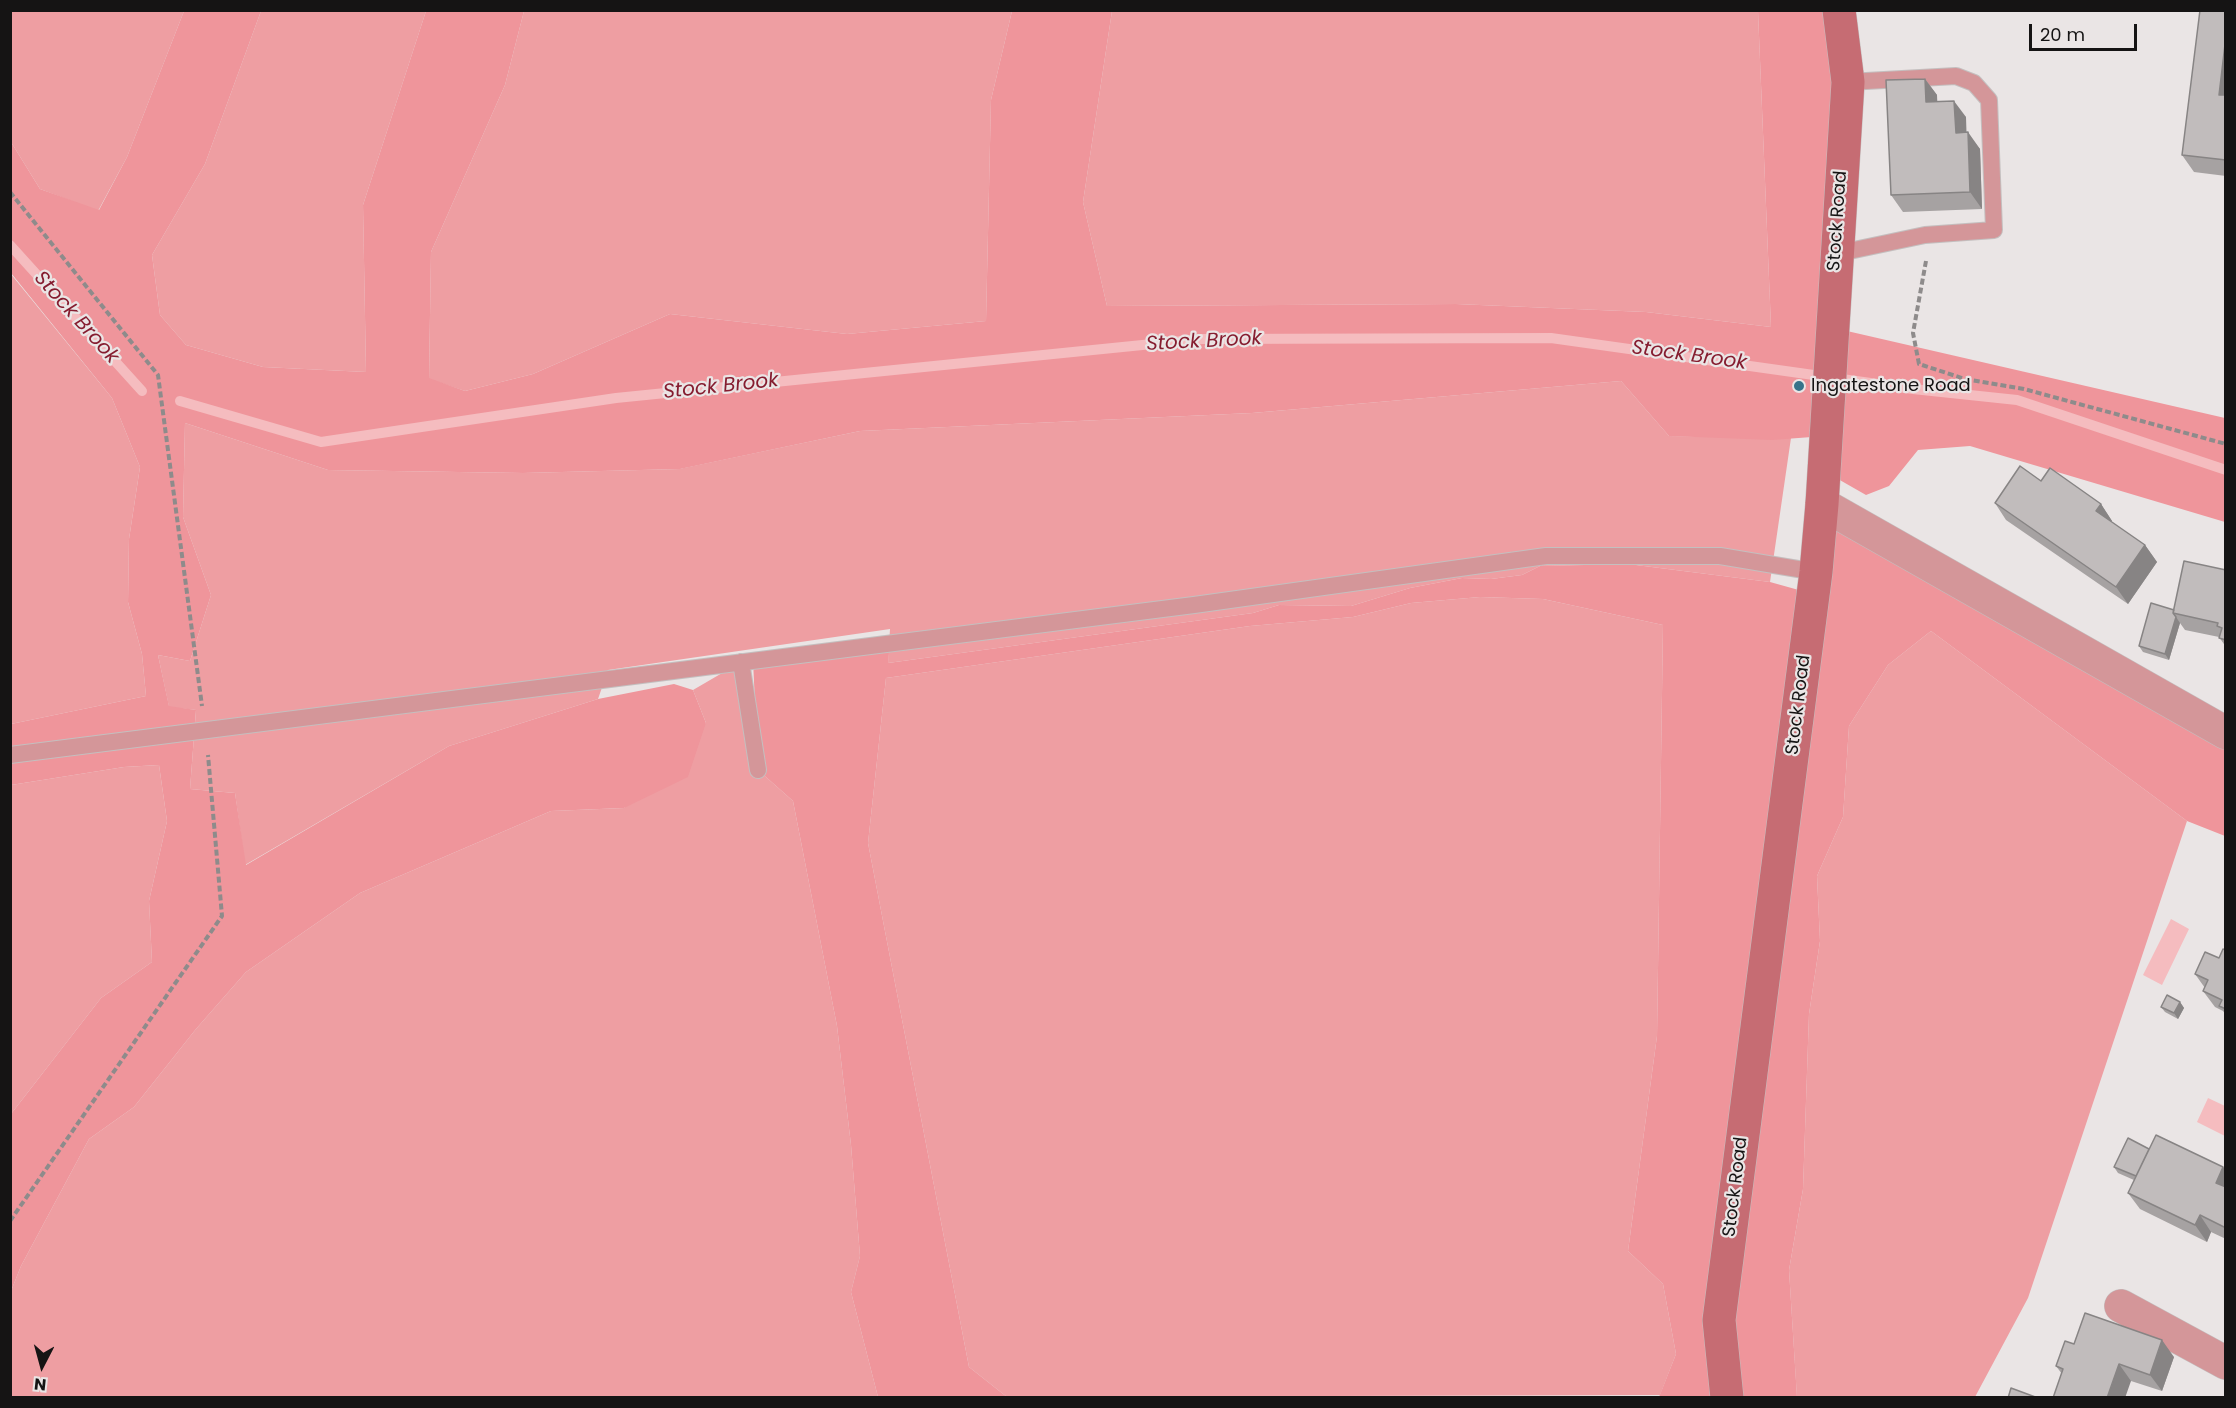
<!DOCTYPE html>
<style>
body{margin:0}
#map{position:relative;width:2236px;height:1408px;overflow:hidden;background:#eae5e5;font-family:Poppins,sans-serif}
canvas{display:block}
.frame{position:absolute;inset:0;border:12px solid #151414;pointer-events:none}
.north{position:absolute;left:12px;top:1336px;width:60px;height:60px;-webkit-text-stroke:4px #eae5e5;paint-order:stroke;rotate:186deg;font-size:16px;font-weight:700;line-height:24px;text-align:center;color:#151414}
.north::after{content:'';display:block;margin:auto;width:21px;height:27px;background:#151414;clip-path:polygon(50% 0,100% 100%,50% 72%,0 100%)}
.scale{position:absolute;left:2029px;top:24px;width:108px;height:27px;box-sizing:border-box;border:3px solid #151414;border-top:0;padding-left:8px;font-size:18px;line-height:21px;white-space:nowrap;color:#151414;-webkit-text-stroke:4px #eae5e5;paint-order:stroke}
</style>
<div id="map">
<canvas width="2236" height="1408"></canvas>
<div class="frame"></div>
<div class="north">N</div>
<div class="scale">20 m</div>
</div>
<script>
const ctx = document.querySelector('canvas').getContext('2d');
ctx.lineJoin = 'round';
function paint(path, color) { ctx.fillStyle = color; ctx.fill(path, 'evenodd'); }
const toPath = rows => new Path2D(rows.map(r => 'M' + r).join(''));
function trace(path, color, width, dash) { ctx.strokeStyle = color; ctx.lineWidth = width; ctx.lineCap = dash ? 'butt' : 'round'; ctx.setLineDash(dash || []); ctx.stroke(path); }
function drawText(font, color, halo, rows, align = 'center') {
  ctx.font = font + ' Poppins,sans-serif'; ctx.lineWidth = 4.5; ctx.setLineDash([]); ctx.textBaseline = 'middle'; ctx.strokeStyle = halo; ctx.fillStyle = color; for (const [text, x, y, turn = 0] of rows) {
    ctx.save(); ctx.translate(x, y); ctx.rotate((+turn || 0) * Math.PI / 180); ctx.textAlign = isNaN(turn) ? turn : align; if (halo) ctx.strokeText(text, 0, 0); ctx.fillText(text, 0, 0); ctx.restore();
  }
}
paint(toPath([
 [11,11,184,11,127,157,98,211,40,189,11,142],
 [261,11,426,11,363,205,366,372,263,367,186,345,160,315,152,255,205,164],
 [524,11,1012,11,991,100,986,321,847,334,670,314,533,374,465,391,429,379,431,252,505,85],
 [1112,11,1758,11,1771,327,1646,312,1456,304,1107,306,1083,202],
 [10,273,112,398,140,467,129,539,128,602,142,654,146,696,11,724],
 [1621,381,1669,436,1791,438,1770,582,1628,564,1540,566,1522,575,1491,579,1462,578,1410,588,1351,606,1279,605,1253,613,888,663,890,629,608,670,598,699,449,746,245,865,235,793,190,789,196,710,169,707,158,655,190,661,211,595,183,517,185,423,328,470,523,473,679,469,860,431,1252,413],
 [1480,597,1543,599,1663,625,1657,1036,1628,1251,1663,1284,1676,1354,1660,1395,1007,1397,969,1367,868,843,886,678,1250,626,1353,617,1411,603],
 [1931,631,2187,821,2028,1298,1975,1397,1797,1398,1789,1270,1803,1189,1809,1014,1820,941,1817,876,1843,817,1849,726,1888,665],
 [741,662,758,770,793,801,837,1026,851,1145,860,1256,851,1292,878,1397,11,1398,11,1291,21,1266,89,1139,134,1107,196,1029,246,972,360,893,551,811,624,808,706,723,693,690],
 [159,765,167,821,149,901,152,962,101,998,11,1114,11,785,124,767]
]), '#ee9ea2');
paint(toPath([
 [1839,10,1847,331,2225,418,2225,522,1970,446,1918,450,1889,486,1866,495,1824,471,1825,436,1772,440,1669,436,1621,381,1252,413,860,431,680,469,523,473,328,470,185,423,183,517,211,595,190,661,158,655,169,706,196,710,190,789,235,793,246,865,449,746,598,699,674,684,693,690,706,723,688,777,624,808,551,811,360,893,246,972,196,1029,134,1107,89,1139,21,1266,11,1291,11,1114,101,998,152,962,149,901,167,821,159,765,124,767,11,785,11,724,146,696,142,654,128,602,129,539,140,467,112,398,11,273,11,142,40,189,99,210,127,157,184,11,261,11,205,164,152,255,160,315,186,345,263,367,366,372,363,205,426,11,524,11,505,85,431,252,429,378,465,391,533,374,670,314,847,334,986,321,991,100,1012,11,1112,11,1083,202,1107,306,1456,304,1646,312,1771,327,1758,11],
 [1822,504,2225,733,2225,836,2187,821,1931,631,1888,665,1849,726,1843,817,1817,876,1820,941,1809,1014,1803,1189,1789,1270,1797,1397,1659,1397,1676,1354,1663,1284,1628,1251,1657,1036,1663,625,1543,599,1480,597,1411,603,1353,617,1250,626,886,678,868,843,969,1367,1007,1397,878,1397,851,1292,860,1256,851,1145,837,1026,793,801,758,770,753,660,890,643,888,663,1253,613,1279,605,1351,606,1410,588,1462,578,1491,579,1522,575,1540,566,1628,564,1770,582,1813,594]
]), '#ef959b');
paint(toPath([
 [2171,919,2189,929,2162,985,2143,975],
 [2208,1098,2225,1106,2225,1136,2197,1122]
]), '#f5bcbf');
trace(toPath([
 [10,245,142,391],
 [180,401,321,442,616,398,1202,339,1551,338,1913,389,2017,400,2226,470]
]), '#f5bcbf', 10);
const service = toPath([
 [1835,254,1925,235,1994,230,1989,100,1974,83,1956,76,1848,82],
 [741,662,758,770],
 [10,755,1194,605,1546,556,1720,556,1816,572]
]);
const minor = toPath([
 [2121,1306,2226,1363]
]);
const tertiary = toPath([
 [1822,504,2226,733]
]);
const secondary = toPath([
 [1727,1398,1719,1320,1816,572,1822,504,1848,82,1839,10]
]);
trace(service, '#c4bfbf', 18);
trace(minor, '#c4bfbf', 34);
trace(tertiary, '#c4bfbf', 34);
trace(secondary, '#c4bfbf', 34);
trace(toPath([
 [10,192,158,375,202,706],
 [1926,261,1913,333,1919,364,1965,379,2024,389,2226,444],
 [10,1221,222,916,208,755]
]), '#8e8b8b', 4, [6, 3]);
trace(service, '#d49699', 16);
trace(minor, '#d49699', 33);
trace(tertiary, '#d49699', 33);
trace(secondary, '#c66c73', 33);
paint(toPath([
 [2226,10,2226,176,2194,172,2182,155],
 [1925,79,1937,95,1937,101,1966,117,1966,132,1980,149,1982,209,1903,212,1891,195],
 [2041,481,2101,504,2112,521,2111,522,2145,545,2157,562,2128,604,2006,520,1995,503],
 [2226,570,2226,647,2219,637,2185,630,2180,623,2169,660,2143,652,2139,646,2174,610],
 [2226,950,2226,1015,2223,1011,2215,1007,2203,991,2205,988,2195,974,2219,958],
 [2180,1002,2184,1008,2178,1019,2165,1012,2161,1007],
 [2149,1149,2223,1167,2226,1170,2226,1239,2211,1232,2207,1242,2140,1209,2128,1193,2134,1180,2118,1173,2114,1167],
 [2074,1344,2174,1357,2162,1391,2131,1381,2062,1374,2056,1366]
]), '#a6a2a2');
paint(toPath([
 [2226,36,2226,104,2219,95],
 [1925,79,1937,95,1938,118,1926,102],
 [1954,101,1966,117,1967,149,1956,133],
 [1968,132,1980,149,1982,209,1970,192],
 [2101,504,2112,521,2107,528,2096,511],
 [2145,545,2157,562,2128,604,2116,587],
 [2176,617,2180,623,2169,660,2165,654],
 [2180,1002,2184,1008,2178,1019,2174,1013],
 [2223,1167,2226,1170,2226,1197,2216,1183],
 [2200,1215,2211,1232,2207,1242,2195,1225],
 [2162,1340,2174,1357,2162,1391,2150,1375],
 [2119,1364,2131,1381,2125,1398,2107,1398]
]), '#878484');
const building = toPath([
 [2200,10,2226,10,2226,36,2219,95,2226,95,2226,160,2182,155,2200,10],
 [1925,79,1926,102,1954,101,1956,133,1968,132,1970,192,1891,195,1886,80,1925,79],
 [2020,466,2041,481,2050,468,2101,504,2096,511,2145,545,2116,587,1995,503,2020,466],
 [2184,561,2226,570,2226,640,2219,638,2222,628,2217,626,2218,623,2173,613,2184,561],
 [2151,603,2174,610,2173,613,2176,617,2165,654,2139,646,2151,603],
 [2223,949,2226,950,2226,1009,2219,1006,2222,1000,2203,991,2208,980,2195,974,2205,952,2219,958,2223,949],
 [2167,995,2180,1002,2174,1013,2161,1007,2167,995],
 [2156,1135,2223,1167,2216,1183,2226,1187,2226,1228,2200,1215,2195,1225,2128,1193,2156,1135],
 [2128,1138,2149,1149,2136,1176,2114,1167,2128,1138],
 [2085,1313,2162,1340,2150,1375,2119,1364,2107,1398,2053,1398,2063,1369,2056,1366,2065,1341,2074,1344,2085,1313],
 [2011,1388,2038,1398,2008,1398,2011,1388]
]);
paint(building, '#c1bcbc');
trace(building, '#878484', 1.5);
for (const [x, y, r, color] of [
 [1799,386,6,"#37738a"]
]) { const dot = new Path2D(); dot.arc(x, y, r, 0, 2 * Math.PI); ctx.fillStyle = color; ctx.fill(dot); trace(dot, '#eae5e5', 2); }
drawText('18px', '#151414', '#eae5e5', [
 ["Stock Road",1838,221,-86],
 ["Stock Road",1799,705,-83],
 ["Stock Road",1736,1187,-83]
]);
drawText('18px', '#151414', '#eae5e5', [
 ["Ingatestone Road",1811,386]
], 'left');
drawText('italic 20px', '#861d30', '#eae5e5', [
 ["Stock Brook",76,318,48],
 ["Stock Brook",1204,342,-3],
 ["Stock Brook",1689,356,8],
 ["Stock Brook",721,387,-6]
]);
</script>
